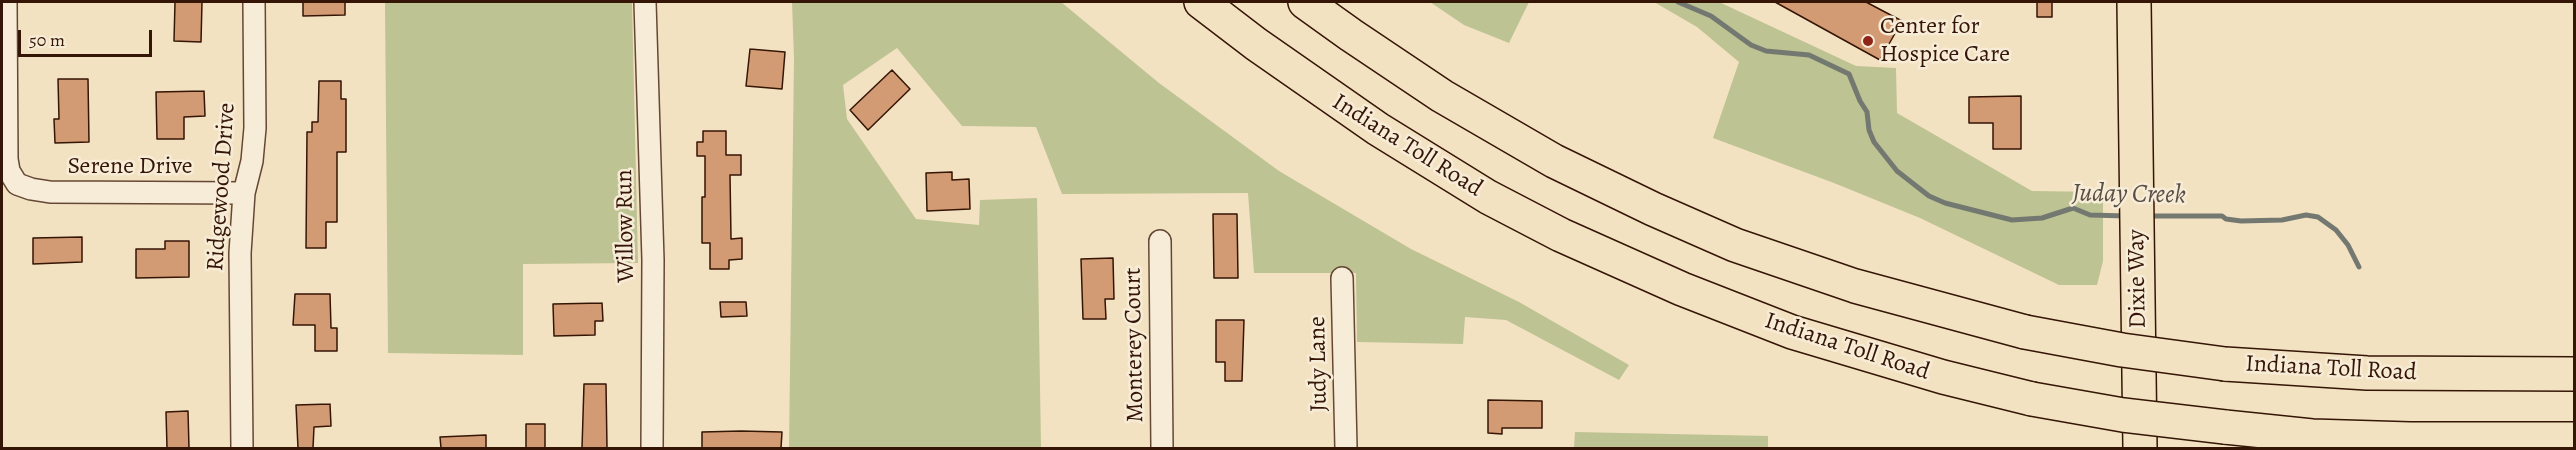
<!DOCTYPE html>
<style>
body{margin:0}
#map{position:relative;width:2576px;height:450px;overflow:hidden;background:#f3e2c1;font-family:Alegreya,serif}
canvas{display:block}
.frame{position:absolute;inset:0;border:3px solid #341506;pointer-events:none}
.scale{position:absolute;left:18px;top:30px;width:134px;height:27px;box-sizing:border-box;border:3px solid #341506;border-top:0;padding-left:8px;font-size:18px;line-height:21px;white-space:nowrap;color:#341506;-webkit-text-stroke:4px #f7ecd7;paint-order:stroke}
</style>
<div id="map">
<canvas width="2576" height="450"></canvas>
<div class="frame"></div>
<div class="scale">50 m</div>
</div>
<script>
const ctx = document.querySelector('canvas').getContext('2d');
ctx.lineJoin = 'round';
function paint(path, color) { ctx.fillStyle = color; ctx.fill(path, 'evenodd'); }
const toPath = rows => new Path2D(rows.map(r => 'M' + r).join(''));
function trace(path, color, width, dash) { ctx.strokeStyle = color; ctx.lineWidth = width; ctx.lineCap = dash ? 'butt' : 'round'; ctx.setLineDash(dash || []); ctx.stroke(path); }
function drawText(font, color, halo, rows, align = 'center') {
  ctx.font = font + ' Alegreya,serif'; ctx.lineWidth = 5; ctx.setLineDash([]); ctx.textBaseline = 'middle'; ctx.strokeStyle = halo; ctx.fillStyle = color; for (const [text, x, y, turn = 0] of rows) {
    ctx.save(); ctx.translate(x, y); ctx.rotate((+turn || 0) * Math.PI / 180); ctx.textAlign = isNaN(turn) ? turn : align; if (halo) ctx.strokeText(text, 0, 0); ctx.fillText(text, 0, 0); ctx.restore();
  }
}
paint(toPath([
 [385,2,632,2,638,263,523,264,523,355,388,353],
 [792,2,1061,2,1159,83,1279,171,1411,249,1519,302,1629,365,1619,380,1506,320,1465,317,1463,344,1357,342,1356,273,1254,273,1248,193,1062,194,1036,127,962,126,897,48,843,85,847,119,916,219,979,225,980,200,1037,198,1041,448,789,448,794,58],
 [1430,2,1529,2,1509,43,1464,25],
 [1654,2,1719,2,1856,66,1896,68,1897,113,2032,191,2103,192,2103,261,2097,285,2059,285,1920,218,1834,183,1713,138,1739,62,1697,27],
 [1575,432,1768,436,1768,448,1574,448]
]), '#bdc392');
trace(toPath([
 [1678,2,1711,16,1751,45,1766,51,1809,55,1849,74,1860,101,1867,112,1869,130,1874,142,1897,171,1929,196,1945,203,2012,220,2042,218,2073,208,2090,215,2126,216],
 [2147,216,2222,216,2226,219,2241,221,2282,220,2306,215,2318,217,2336,230,2348,245,2359,267]
]), '#737971', 5);
const building = toPath([
 [175,2,202,2,201,42,174,41,175,2],
 [303,2,345,2,345,15,303,16,303,2],
 [1775,2,1866,2,1902,21,1880,60,1775,2],
 [2037,2,2052,2,2052,17,2037,17,2037,2],
 [750,49,785,52,782,89,746,86,750,49],
 [892,70,910,89,868,130,850,110,892,70],
 [58,79,88,79,89,142,55,143,54,119,59,119,58,79],
 [319,81,341,81,341,99,346,99,346,152,337,152,337,222,326,222,326,248,306,248,307,132,312,132,312,122,318,122,319,81],
 [204,91,205,116,184,117,184,139,157,139,156,92,204,91],
 [2021,96,2021,149,1993,149,1993,123,1969,123,1969,97,2021,96],
 [703,131,726,131,726,155,741,155,741,175,730,175,731,239,742,238,742,259,729,260,729,269,710,269,710,243,702,243,702,197,705,197,705,156,697,156,697,142,703,142,703,131],
 [952,172,952,180,969,179,970,209,927,211,926,173,952,172],
 [1213,214,1237,214,1238,278,1214,278,1213,214],
 [82,237,82,262,33,264,33,238,82,237],
 [165,241,189,241,189,277,136,278,136,249,165,249,165,241],
 [1113,258,1114,299,1105,299,1106,319,1083,319,1081,259,1113,258],
 [295,294,330,294,331,328,337,328,337,351,315,351,315,325,293,325,295,294],
 [720,302,746,302,747,316,721,317,720,302],
 [602,303,603,321,595,321,595,335,554,336,553,304,602,303],
 [1216,320,1244,320,1242,381,1225,381,1225,362,1216,362,1216,320],
 [584,384,606,384,607,448,582,448,584,384],
 [1488,400,1542,401,1542,428,1502,428,1502,434,1488,433,1488,400],
 [330,404,331,426,314,427,313,448,298,448,296,405,330,404],
 [188,411,189,448,167,448,166,412,188,411],
 [526,424,545,424,545,448,526,448,526,424],
 [741,431,782,432,781,448,702,448,702,432,741,431],
 [486,435,486,448,441,448,440,437,486,435]
]);
paint(building, '#d39b73');
trace(building, '#341506', 1.5);
const street = toPath([
 [6,2,7,159,9,171,17,184,31,189,50,192,244,193],
 [645,2,653,260,652,448],
 [1160,241,1162,448],
 [1342,278,1346,448],
 [242,448,240,253,244,193,252,161,255,128,254,2]
]);
const primary = toPath([
 [2134,2,2140,448]
]);
const highway = toPath([
 [1201,2,1256,44,1378,129,1488,197,1561,235,1682,289,1792,332,1943,377,2032,399],
 [1305,2,1351,35,1442,96,1554,161,1653,209,1735,245,1855,286,2025,332],
 [2225,364,2367,373,2574,374],
 [2225,427,2312,436,2410,439,2574,439]
]);
trace(street, '#644835', 24);
trace(primary, '#341506', 36);
trace(highway, '#341506', 36);
trace(street, '#f7ecd7', 21);
trace(primary, '#f3e2c1', 33);
trace(highway, '#f3e2c1', 33);
const highwayBridge = toPath([
 [2025,332,2122,350,2225,364],
 [2032,399,2123,415,2225,427]
]);
trace(highwayBridge, '#341506', 36, []);
trace(highwayBridge, '#f3e2c1', 33);
for (const [x, y, r, color] of [
 [1868,41,6,"#8f2418"]
]) { const dot = new Path2D(); dot.arc(x, y, r, 0, 2 * Math.PI); ctx.fillStyle = color; ctx.fill(dot); trace(dot, '#f7ecd7', 2); }
drawText('24px', '#341506', '#f7ecd7', [
 ["Center for",1880,27],
 ["Hospice Care",1880,55]
], 'left');
drawText('24px', '#341506', '#f7ecd7', [
 ["Indiana Toll Road",1407,146,32],
 ["Serene Drive",130,167],
 ["Ridgewood Drive",222,187,-86],
 ["Willow Run",626,226,-91],
 ["Dixie Way",2138,279,-91],
 ["Monterey Court",1135,345,-91],
 ["Indiana Toll Road",1847,347,18],
 ["Judy Lane",1319,364,-91],
 ["Indiana Toll Road",2331,369,3]
]);
drawText('italic 26px', '#594f45', '#f7ecd7', [
 ["Juday Creek",2129,195,1]
]);
</script>
